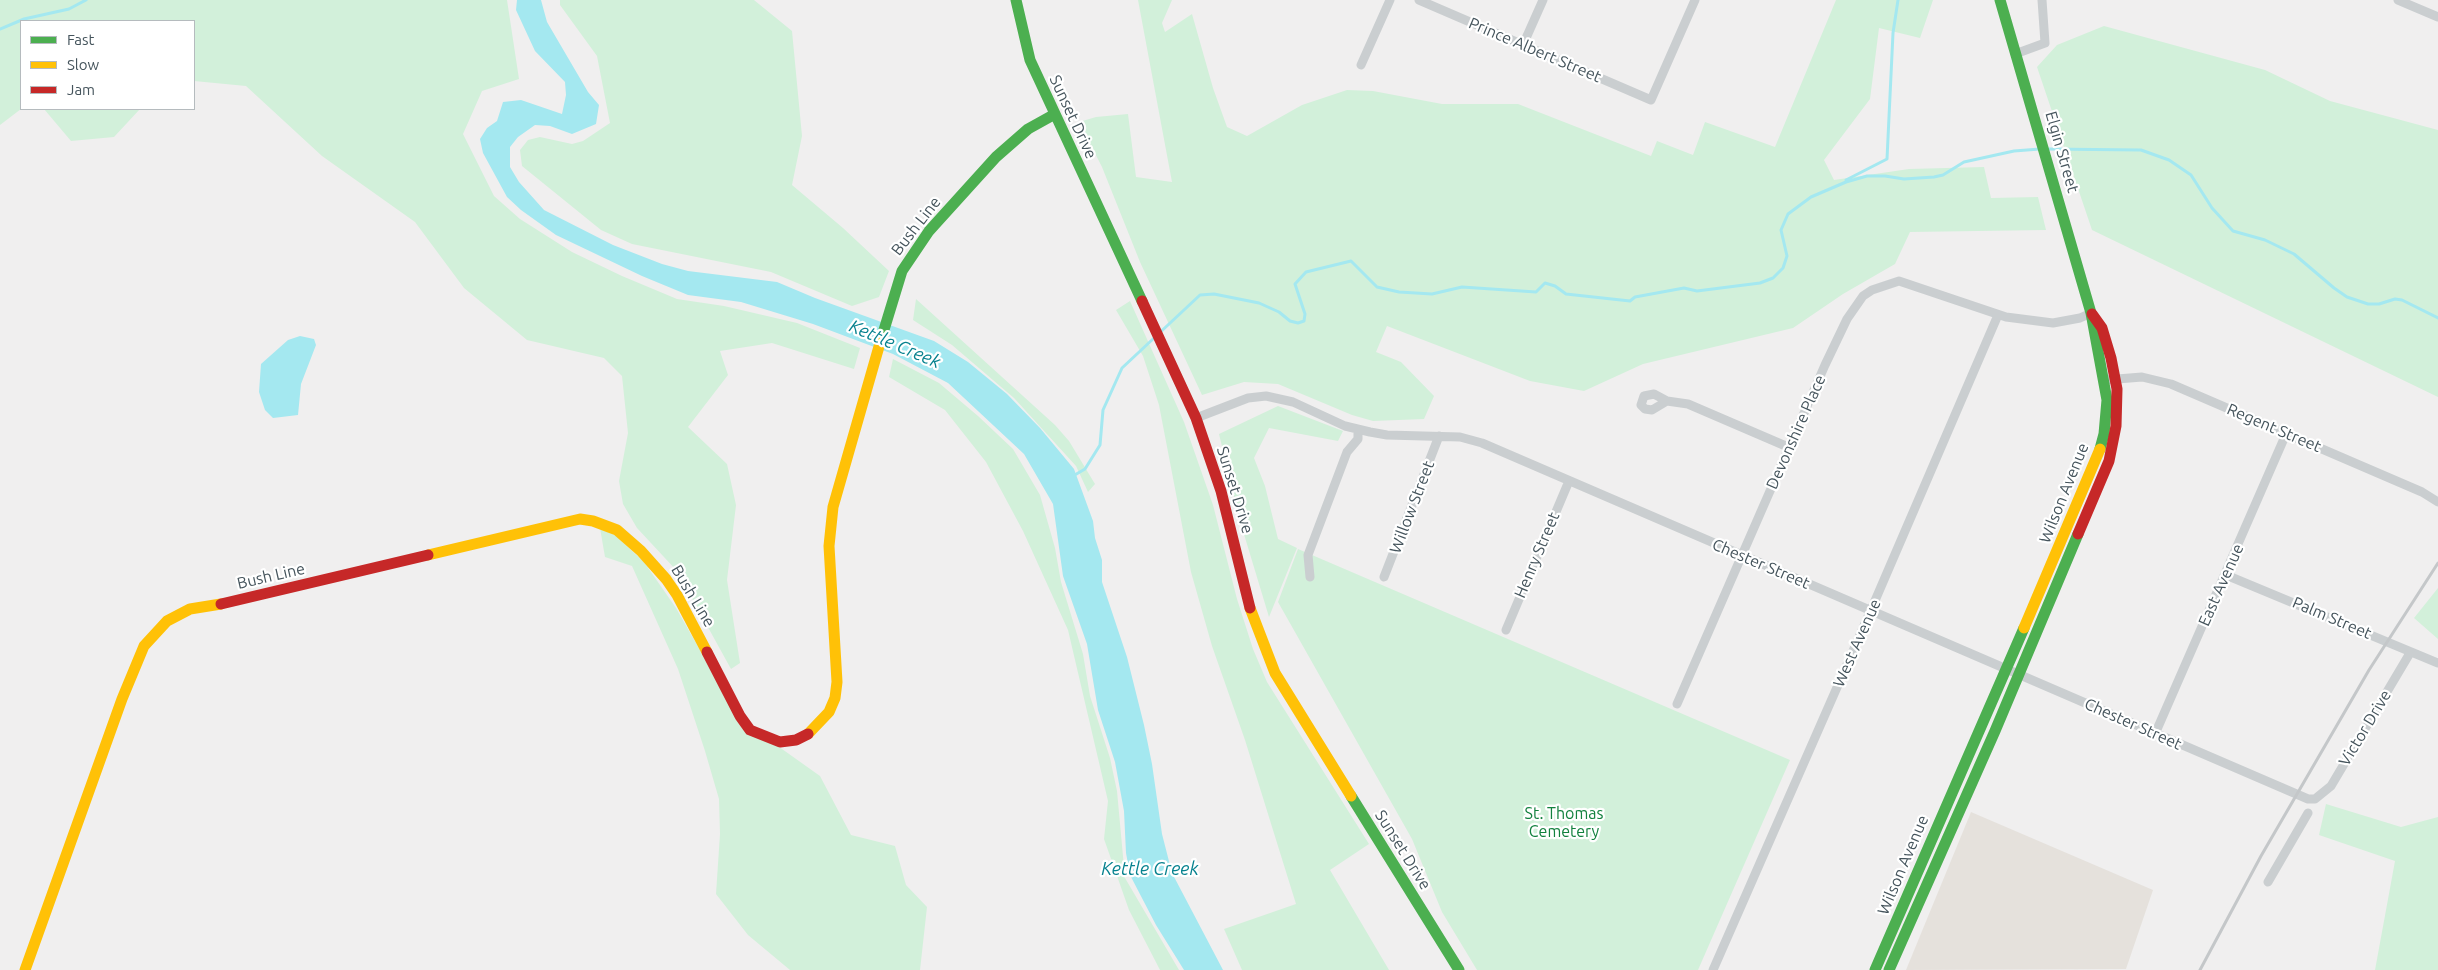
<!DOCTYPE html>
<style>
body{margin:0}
#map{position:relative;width:2438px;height:970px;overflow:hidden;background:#f0efef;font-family:Ubuntu,sans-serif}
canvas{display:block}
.legend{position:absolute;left:20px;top:20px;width:175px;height:90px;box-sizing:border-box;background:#fff;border:1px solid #b5bbbe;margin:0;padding:6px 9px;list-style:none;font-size:15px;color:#45545c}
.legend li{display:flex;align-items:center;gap:10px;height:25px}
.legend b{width:25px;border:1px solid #b5bbbe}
</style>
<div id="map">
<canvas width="2438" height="970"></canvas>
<ul class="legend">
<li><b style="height:6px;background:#4caf50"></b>Fast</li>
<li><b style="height:6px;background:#ffc107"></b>Slow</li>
<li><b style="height:6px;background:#c62828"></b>Jam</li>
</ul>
</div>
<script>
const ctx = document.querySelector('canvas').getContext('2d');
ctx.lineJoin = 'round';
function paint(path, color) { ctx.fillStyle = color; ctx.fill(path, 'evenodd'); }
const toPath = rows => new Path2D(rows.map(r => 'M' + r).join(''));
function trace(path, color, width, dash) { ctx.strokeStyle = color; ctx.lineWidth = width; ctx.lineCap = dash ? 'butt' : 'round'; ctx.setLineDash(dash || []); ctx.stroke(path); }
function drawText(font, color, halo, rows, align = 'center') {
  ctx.font = font + ' Ubuntu,sans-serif'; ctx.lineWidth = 4.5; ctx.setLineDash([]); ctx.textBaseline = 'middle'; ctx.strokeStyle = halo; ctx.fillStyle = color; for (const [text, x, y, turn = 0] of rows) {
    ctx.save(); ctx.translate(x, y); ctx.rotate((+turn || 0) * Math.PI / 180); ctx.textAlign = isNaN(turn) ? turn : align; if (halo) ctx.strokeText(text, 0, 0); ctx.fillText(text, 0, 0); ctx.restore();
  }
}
paint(toPath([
 [1971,812,2153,890,2126,969,1906,970]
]), '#e5e1dc');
paint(toPath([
 [0,0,507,0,519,79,482,91,463,134,494,196,520,219,572,252,622,276,677,299,724,306,797,323,860,348,854,369,772,343,720,351,728,375,688,427,727,464,736,505,727,580,740,663,731,669,677,571,637,528,623,504,619,481,628,433,622,376,604,358,527,340,464,288,415,222,322,156,246,86,194,81,194,21,21,21,21,109,0,125],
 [560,0,754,0,792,31,802,136,792,185,843,228,889,271,879,297,852,306,771,272,632,244,601,230,522,166,520,150,528,140,540,137,572,144,583,141,610,123,597,56,560,5],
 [1138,0,1172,0,1162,23,1165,32,1192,14,1213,88,1227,127,1247,136,1302,105,1347,90,1373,91,1442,104,1518,104,1651,156,1657,141,1693,155,1705,122,1775,147,1836,0,1933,0,1920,38,1879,28,1870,99,1824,160,1834,180,1909,169,1984,167,1991,198,2038,197,2046,230,1910,232,1895,264,1843,294,1793,328,1643,364,1584,391,1530,381,1387,326,1376,352,1401,362,1434,396,1424,419,1373,421,1352,415,1278,384,1244,382,1202,395,1140,262,1102,167,1079,122,1096,117,1128,114,1136,177,1172,182],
 [2104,26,2265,70,2330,101,2438,130,2438,397,2092,230,2037,67,2057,45],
 [44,109,140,109,114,137,71,141],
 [916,299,1055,425,1069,441,1095,484,1088,492,1076,466,1014,398,952,345,913,320],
 [1130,301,1184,422,1213,505,1237,599,1253,649,1267,682,1369,844,1330,870,1389,970,1242,970,1224,929,1296,904,1245,740,1212,646,1191,572,1159,405,1143,356,1116,310],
 [893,359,939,383,978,416,1013,449,1040,495,1055,548,1061,582,1083,654,1090,696,1110,758,1117,791,1125,878,1179,970,1160,970,1129,910,1104,839,1108,801,1068,630,1023,531,986,462,945,410,889,377],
 [1278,406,1343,431,1338,441,1269,428,1254,458,1265,486,1278,539,1297,548,1269,617,1240,521,1219,434],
 [600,528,616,536,644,562,676,608,746,731,775,744,820,776,851,835,895,846,906,885,927,907,920,970,790,970,748,935,716,894,720,834,719,799,705,751,678,669,632,566,605,557],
 [1298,549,1790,760,1698,970,1477,970,1442,912,1412,839,1278,602],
 [2438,588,2438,639,2414,618],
 [2326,804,2401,827,2438,817,2438,970,2375,970,2395,861,2319,835]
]), '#d2f0da');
paint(toPath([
 [517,0,541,0,547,22,588,92,599,105,596,124,572,134,550,126,535,125,518,137,510,147,510,167,519,182,544,210,613,245,662,264,688,271,777,282,815,298,934,341,968,362,1007,394,1040,428,1074,469,1093,521,1095,538,1102,560,1102,582,1127,657,1144,725,1152,764,1162,834,1172,873,1223,970,1184,970,1156,925,1130,875,1126,853,1124,811,1115,762,1098,710,1087,644,1063,576,1053,504,1024,454,948,383,893,354,813,324,741,302,688,295,642,276,556,235,521,210,507,197,483,153,480,139,487,128,497,121,503,102,521,100,562,114,566,95,565,82,535,51,516,10],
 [300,336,314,339,316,345,301,384,298,415,273,418,265,410,259,392,261,364,288,340]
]), '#a4e8f0');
trace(toPath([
 [0,29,24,19,69,9,86,0],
 [2047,149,2141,150,2169,160,2191,175,2212,208,2233,231,2265,240,2294,254,2334,288,2347,297,2368,304,2379,304,2395,299,2402,300,2438,318],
 [1846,180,1887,159,1893,33,1898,0],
 [1073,476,1085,469,1100,445,1103,410,1122,368,1200,295,1214,294,1259,303,1279,312,1290,321,1298,323,1304,321,1305,314,1295,284,1306,272,1351,261,1377,287,1399,292,1432,294,1462,287,1536,292,1545,283,1555,286,1566,294,1630,301,1635,297,1684,288,1697,291,1760,283,1773,278,1783,268,1787,256,1781,230,1788,214,1811,197,1846,182,1867,176,1885,176,1904,179,1934,177,1943,175,1964,162,2014,151,2040,149]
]), '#a4e8f0', 3);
trace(toPath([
 [1419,0,1651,100,1695,0],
 [2398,0,2438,17],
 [1523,45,1543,0],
 [2015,54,2045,43,2042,0],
 [1361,65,1390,0],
 [2105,380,2142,377,2171,384,2422,492,2438,502],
 [1667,401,1652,410,1645,409,1641,405,1644,396,1654,394,1667,401,1688,404,1788,447],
 [1196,418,1248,398,1266,396,1293,402,1345,426,1370,432,1387,435,1460,437,1482,443,2308,799,2315,799,2331,786,2410,653],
 [2226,575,2438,663],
 [1310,577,1308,555,1347,452,1358,439,1358,429],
 [1384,577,1439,436],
 [1506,630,1569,481],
 [1677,704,1825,365,1847,319,1863,296,1872,290,1899,281,2006,317,2053,323,2080,318,2091,313],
 [2155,734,2286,434],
 [2268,882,2308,813],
 [1713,970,1874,603,1998,315]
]), '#caced0', 9);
trace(toPath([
 [1016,0,1030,60,1142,301],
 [2000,0,2091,313,2107,400,2104,434,2100,449],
 [880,343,902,271,929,231,996,157,1028,129,1055,114],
 [1351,796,1459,970],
 [1875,970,2024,628],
 [1889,970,1995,731,2078,534]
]), '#4caf50', 11);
trace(toPath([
 [428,555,580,519,593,521,617,530,641,551,666,579,677,595,707,652],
 [1250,608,1275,673,1351,796],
 [2024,628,2100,449],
 [808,734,829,712,835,698,837,682,829,546,833,507,880,343],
 [25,970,122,699,144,646,167,621,190,609,221,604]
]), '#ffc107', 11);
trace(toPath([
 [1142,301,1196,418,1221,491,1250,608],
 [2078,534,2109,461,2116,426,2117,389,2111,358,2102,328,2092,314],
 [221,604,428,555],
 [707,652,740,716,750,730,780,742,796,740,808,734]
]), '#c62828', 11);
trace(toPath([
 [2200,970,2261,856,2369,670,2438,563]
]), '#c4c7c9', 3);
drawText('16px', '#45545c', '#fff', [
 ["Prince Albert Street",1535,50,23],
 ["Sunset Drive",1073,117,65],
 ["Elgin Street",2062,152,74],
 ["Bush Line",916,226,-52],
 ["Regent Street",2274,428,23],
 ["Devonshire Place",1796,432,-66],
 ["Sunset Drive",1235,490,73],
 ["Wilson Avenue",2064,493,-68],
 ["Willow Street",1412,507,-69],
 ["Henry Street",1537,555,-67],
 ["Chester Street",1761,564,23],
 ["Bush Line",271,576,-13],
 ["East Avenue",2221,585,-66],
 ["Bush Line",693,596,59],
 ["Palm Street",2332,618,23],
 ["West Avenue",1857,643,-66],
 ["Chester Street",2133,724,24],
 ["Victor Drive",2365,728,-59],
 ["Sunset Drive",1403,850,58],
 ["Wilson Avenue",1903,865,-67]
]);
drawText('16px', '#12813e', '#fff', [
 ["St. Thomas",1564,814],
 ["Cemetery",1564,832]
]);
drawText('italic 18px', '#07828f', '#fff', [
 ["Kettle Creek",895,344,23],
 ["Kettle Creek",1150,869]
]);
</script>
